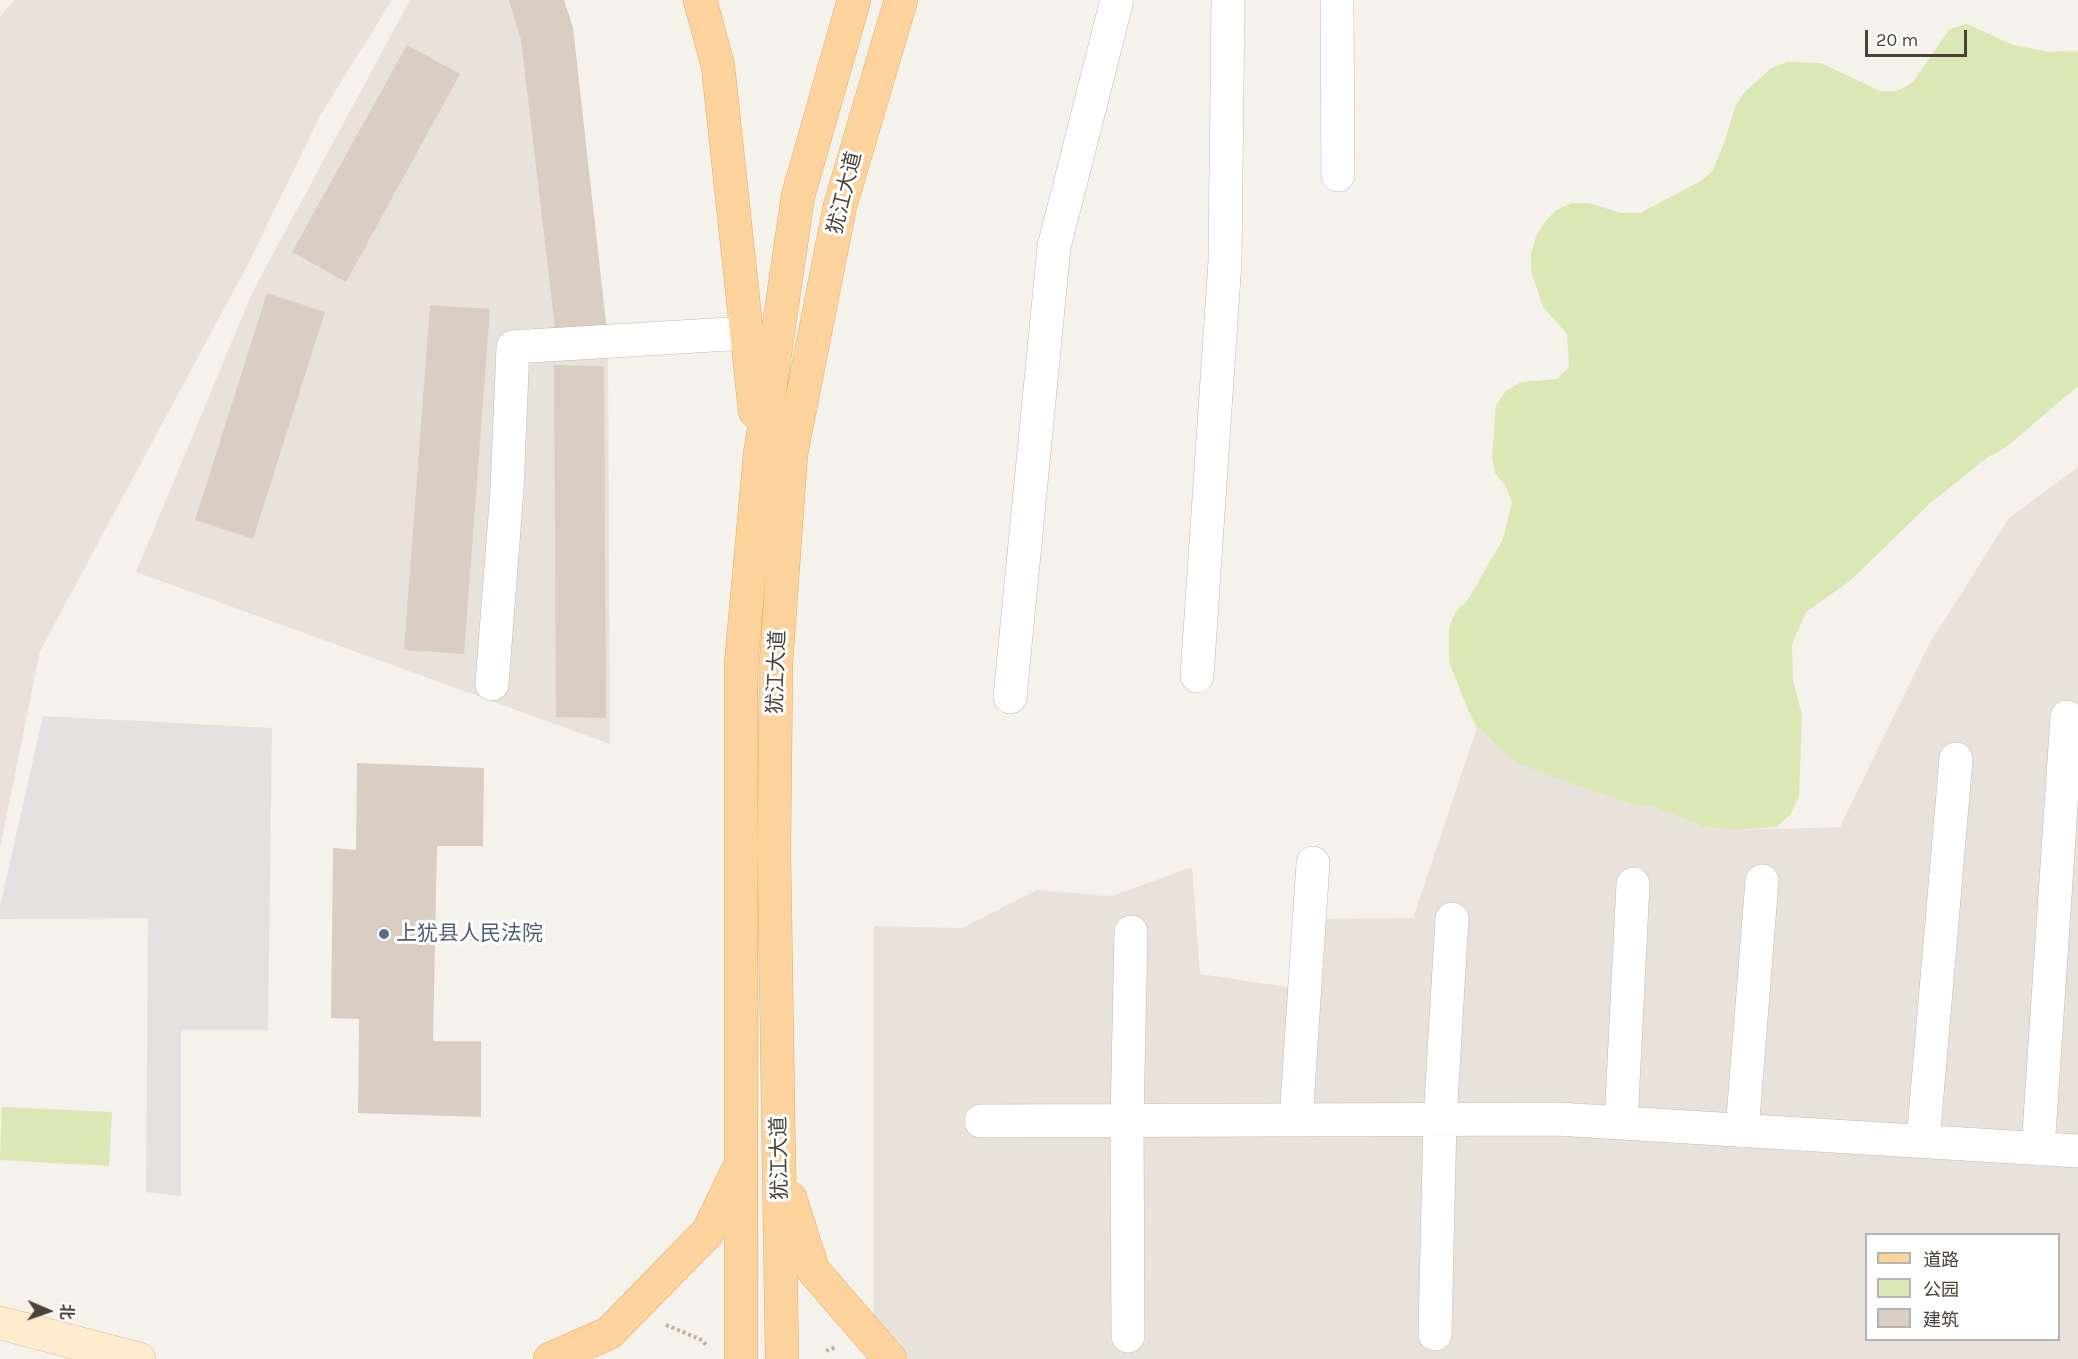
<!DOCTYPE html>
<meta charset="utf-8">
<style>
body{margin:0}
#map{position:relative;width:2078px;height:1359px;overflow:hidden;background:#f5f1eb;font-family:Karla,"Noto Sans SC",sans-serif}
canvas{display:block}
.legend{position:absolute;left:1865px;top:1233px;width:195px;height:108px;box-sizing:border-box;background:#fff;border:2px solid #b7b3b0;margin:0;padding:8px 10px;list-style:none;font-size:18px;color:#4a4139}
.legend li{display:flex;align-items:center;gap:12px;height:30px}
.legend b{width:30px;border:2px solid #b7b3b0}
.north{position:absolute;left:18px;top:1281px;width:60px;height:60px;-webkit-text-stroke:4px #fff;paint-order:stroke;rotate:92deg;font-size:16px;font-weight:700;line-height:24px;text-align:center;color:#4a4139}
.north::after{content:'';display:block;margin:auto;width:21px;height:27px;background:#4a4139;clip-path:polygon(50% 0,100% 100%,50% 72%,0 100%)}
.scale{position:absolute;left:1865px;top:30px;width:102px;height:27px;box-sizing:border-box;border:3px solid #4a4139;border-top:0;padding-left:8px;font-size:18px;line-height:21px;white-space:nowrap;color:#4a4139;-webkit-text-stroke:4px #fff;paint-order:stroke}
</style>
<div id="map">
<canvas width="2078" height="1359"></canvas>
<ul class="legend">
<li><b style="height:8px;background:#fdd39d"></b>道路</li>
<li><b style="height:16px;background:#d9e8b5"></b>公园</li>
<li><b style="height:16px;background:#dacec4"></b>建筑</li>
</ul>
<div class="north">北</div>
<div class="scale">20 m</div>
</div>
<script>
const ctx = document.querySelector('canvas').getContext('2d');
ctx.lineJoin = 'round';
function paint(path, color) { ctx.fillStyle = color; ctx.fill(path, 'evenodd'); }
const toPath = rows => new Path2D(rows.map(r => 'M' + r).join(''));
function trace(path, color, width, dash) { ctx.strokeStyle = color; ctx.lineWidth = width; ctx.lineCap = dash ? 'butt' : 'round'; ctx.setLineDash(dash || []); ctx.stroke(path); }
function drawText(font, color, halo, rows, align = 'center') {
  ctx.font = font + ' Karla,"Noto Sans SC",sans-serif'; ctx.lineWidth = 6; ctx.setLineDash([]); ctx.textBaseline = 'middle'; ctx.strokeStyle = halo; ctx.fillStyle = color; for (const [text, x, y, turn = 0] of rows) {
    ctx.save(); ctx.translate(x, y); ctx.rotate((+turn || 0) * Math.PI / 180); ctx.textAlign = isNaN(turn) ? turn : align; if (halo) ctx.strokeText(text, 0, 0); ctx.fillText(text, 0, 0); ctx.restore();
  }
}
paint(toPath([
 [15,0,392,0,321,114,247,266,40,651,0,848,0,16],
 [410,0,564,0,573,28,608,352,610,744,136,572,252,293],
 [2078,467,2078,1359,903,1359,874,1321,874,926,962,928,1037,890,1112,896,1192,867,1200,974,1287,987,1304,919,1413,918,1477,727,1489,739,1600,793,1634,805,1652,806,1704,827,1739,830,1840,827,1928,646,2009,518],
 [1866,1234,2058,1234,2058,1340,1866,1340]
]), '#e9e2da');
paint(toPath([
 [1967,24,2013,45,2050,52,2078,51,2078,386,2005,448,1988,457,1929,504,1851,580,1806,612,1792,644,1793,680,1802,715,1799,796,1790,815,1776,827,1739,830,1704,827,1652,806,1634,805,1516,763,1477,727,1469,712,1449,662,1449,627,1456,612,1469,598,1503,539,1512,502,1506,487,1495,473,1492,457,1496,405,1506,391,1521,382,1557,379,1569,367,1567,334,1543,307,1531,270,1531,254,1536,237,1544,223,1556,210,1572,203,1589,203,1621,213,1640,213,1699,182,1712,172,1725,141,1735,107,1744,93,1770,69,1787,62,1821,63,1880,91,1897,91,1912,83,1950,29],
 [2,1107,112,1112,109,1166,0,1160]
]), '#d9e8b5');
paint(toPath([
 [43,716,272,728,268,1030,181,1030,181,1196,146,1192,148,918,0,919,0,906]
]), '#e4e2e0');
paint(toPath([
 [509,0,564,0,573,28,607,331,556,336,521,40],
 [407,45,460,74,346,282,292,252],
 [267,293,325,312,253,539,195,520],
 [430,305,490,309,464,654,404,650],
 [554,365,604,366,606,718,556,717],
 [357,763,484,768,483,846,437,846,433,1041,481,1041,481,1117,358,1113,359,1019,331,1018,333,848,356,850]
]), '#dacec4');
const minor = toPath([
 [1337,0,1338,175],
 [1197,676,1225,261,1228,0],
 [492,684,507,490,513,347,746,333],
 [1010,697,1054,247,1117,0],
 [1296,1120,1313,863],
 [981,1121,1557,1119,2078,1151],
 [1621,1123,1633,884],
 [1742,1131,1762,881],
 [1923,1141,1956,759],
 [2038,1149,2067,717],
 [1435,1334,1440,1120,1452,919],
 [1128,1336,1127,1120,1131,932]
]);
const secondary = toPath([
 [0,1323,139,1359]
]);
const primary = toPath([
 [700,0,718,66,755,411],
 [790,1198,813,1270,890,1359],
 [550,1359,609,1333,708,1232,737,1172],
 [741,1359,741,664,760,455,798,196,854,0],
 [782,1359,774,850,776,664,791,454,840,206,901,0]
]);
trace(minor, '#c4bab1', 34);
trace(secondary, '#d4bd9c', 34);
trace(primary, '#e3ae6c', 34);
trace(toPath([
 [666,1325,702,1340,707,1346],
 [826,1351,836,1347]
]), '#c3b19f', 4, [3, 3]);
trace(minor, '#fff', 33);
trace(secondary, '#feebcd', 33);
trace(primary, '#fdd39d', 33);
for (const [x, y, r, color] of [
 [384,934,6,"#5c6f8a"]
]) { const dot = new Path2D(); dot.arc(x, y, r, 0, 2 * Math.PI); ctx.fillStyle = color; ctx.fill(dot); trace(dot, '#fff', 2); }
drawText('21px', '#4a4139', '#fff', [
 ["犹江大道",845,193,-76],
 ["犹江大道",777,672,-88],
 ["犹江大道",780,1158,-91]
]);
drawText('21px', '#4e5e75', '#fff', [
 ["上犹县人民法院",396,934]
], 'left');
</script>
